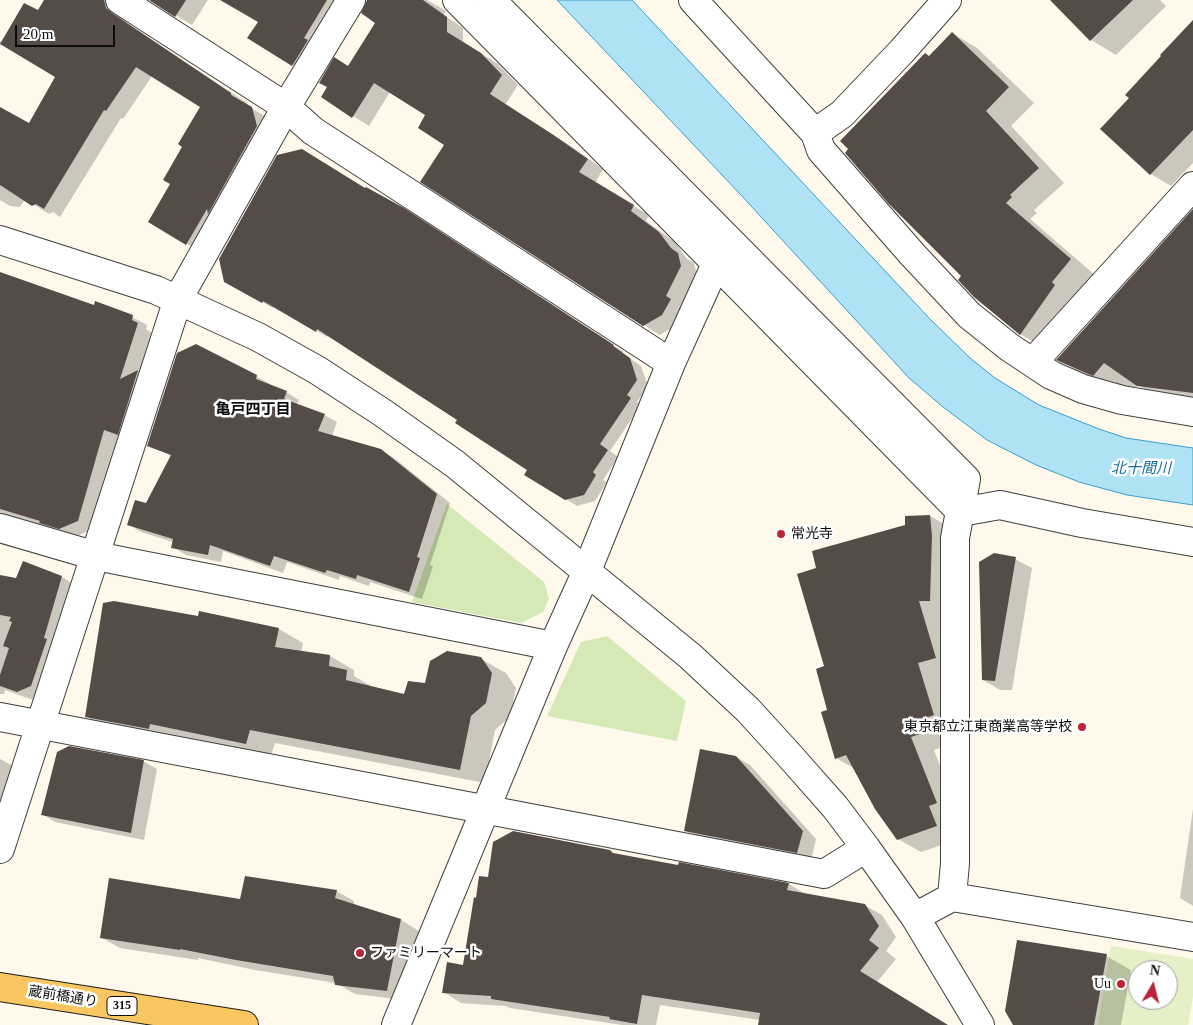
<!DOCTYPE html>
<meta charset="utf-8">
<style>
body{margin:0}
#map{position:relative;width:1193px;height:1025px;overflow:hidden;background:#fff9eb;font-family:"Times New Roman",serif}
canvas{display:block}
.north{position:absolute;left:1128px;top:960px;width:50px;height:50px;box-sizing:border-box;background:#fff;border:1px solid #9e9e9e;border-radius:50%;rotate:8deg;font-size:14px;font-weight:700;line-height:20px;text-align:center;color:#0c0c0c}
.north::after{content:'';display:block;margin:auto;width:18px;height:22px;background:#bc2438;clip-path:polygon(50% 0,100% 100%,50% 72%,0 100%)}
.scale{position:absolute;left:15px;top:25px;width:100px;height:22px;box-sizing:border-box;border:2px solid #0c0c0c;border-top:0;padding-left:6px;font-size:15px;line-height:18px;white-space:nowrap;color:#0c0c0c;-webkit-text-stroke:4px #fff;paint-order:stroke}
</style>
<div id="map">
<canvas width="1193" height="1025"></canvas>
<div class="north">N</div>
<div class="scale">20 m</div>
</div>
<script>
const ctx = document.querySelector('canvas').getContext('2d');
ctx.lineJoin = 'round';
function paint(path, color) { ctx.fillStyle = color; ctx.fill(path, 'evenodd'); }
const toPath = rows => new Path2D(rows.map(r => 'M' + r).join(''));
function trace(path, color, width, dash) { ctx.strokeStyle = color; ctx.lineWidth = width; ctx.lineCap = dash ? 'butt' : 'round'; ctx.setLineDash(dash || []); ctx.stroke(path); }
function drawText(font, color, halo, rows, align = 'center') {
  ctx.font = font + ' "Times New Roman","Noto Sans JP",serif'; ctx.lineWidth = 5; ctx.setLineDash([]); ctx.textBaseline = 'middle'; ctx.strokeStyle = halo; ctx.fillStyle = color; for (const [text, x, y, turn = 0] of rows) {
    ctx.save(); ctx.translate(x, y); ctx.rotate((+turn || 0) * Math.PI / 180); ctx.textAlign = isNaN(turn) ? turn : align; if (halo) ctx.strokeText(text, 0, 0); ctx.fillText(text, 0, 0); ctx.restore();
  }
}
paint(toPath([
 [447,504,544,582,549,599,543,612,521,623,412,602],
 [607,636,686,701,677,741,547,716,581,642]
]), '#d4e9b5');
paint(toPath([
 [1111,946,1193,959,1193,997,1188,1025,1098,1025],
 [1138,970,1168,970,1168,1000,1138,1000]
]), '#e5f0c7');
const water = toPath([
 [557,0,632,0,930,319,970,358,995,378,1039,405,1099,429,1126,438,1193,448,1193,505,1127,495,1079,482,1036,465,987,440,943,407,909,378,740,194,557,0]
]);
paint(water, '#b0e2f6');
trace(water, '#379ecd', 1);
paint(toPath([
 [45,0,124,0,122,17,128,24,247,103,246,105,268,118,203,253,150,222,171,184,184,146,202,107,152,76,123,119,121,118,60,217,53,212,49,214,25,199,20,207,10,206,0,200,0,108,30,125,57,77,1,43,0,45,0,41,2,43,38,12],
 [151,0,208,0,192,25],
 [223,0,356,0,309,75,249,38,259,22],
 [368,0,427,0,446,11,444,15,463,28,463,42,498,64,518,85,505,105,569,145,603,169,595,183,649,215,646,221,675,242,687,259,694,263,697,276,681,306,686,309,678,324,660,335,644,325,445,144,427,115,390,92,369,126,353,116,349,67,377,22],
 [1052,0,1160,0,1166,6,1116,55,1091,40],
 [1193,25,1193,163,1171,186,1151,174,1102,129],
 [952,33,977,48,1034,103,1011,126,1064,183,1034,210,1037,213,1030,219,1095,275,1046,349,1020,334,963,276,930,57],
 [365,190,415,216,624,352,622,353,641,366,648,386,637,402,641,405,610,451,618,457,603,480,607,482,595,501,577,506,566,499,458,420,328,334,327,337,274,306,273,308,236,288],
 [1193,219,1193,408,1173,405,1138,385,1129,395,1092,379,1058,359],
 [0,273,95,306,132,317,147,325,146,329,152,333,140,372,153,380,93,529,75,537,56,531,47,526,0,513],
 [196,346,257,377,270,384,269,386,286,392,299,400,297,405,324,415,337,422,332,436,380,450,394,458,450,503,430,565,433,566,422,599,370,582,369,586,340,576,339,580,287,562,283,573,223,551,221,562,186,555,173,547,173,542,141,532,128,524,147,504,172,456,148,445],
 [930,516,953,529,958,670,940,676,956,728,939,734,942,747,934,750,959,816,959,839,921,852,898,839,855,769,836,758,829,711,818,569],
 [1015,559,1032,568,1012,690,1000,690,983,680],
 [0,576,17,579,62,577,77,586,46,694,33,700,5,690,4,694,0,694],
 [199,617,279,629,303,643,301,652,330,656,354,670,354,676,371,686,371,687,405,696,481,659,506,673,516,688,510,717,495,730,485,783,275,743,270,758,111,731,87,717],
 [736,757,750,765,816,839,811,860,699,839,686,831],
 [0,759,19,769,11,806,0,803],
 [143,761,157,769,144,840,55,822,42,814],
 [1193,809,1193,906,1180,898],
 [617,855,679,866,680,864,789,884,805,894,864,905,882,915,896,937,886,951,896,959,877,982,947,1025,759,1025,760,1020,660,1005,656,1025,622,1025,510,1008,505,1006,461,1003,444,992,464,966,477,899,489,878],
 [336,891,354,901,354,905,401,920,419,931,405,1000,355,994,336,983,255,970,198,958,198,960,120,948,102,938,241,900],
 [1106,956,1131,970,1121,1025,1015,1025]
]), '#0003');
paint(toPath([
 [44,0,104,0,106,8,112,13,231,93,231,95,252,107,257,126,208,214,207,209,186,245,148,222,170,184,163,180,182,147,178,144,200,107,136,67,106,111,104,110,44,209,36,204,32,206,0,185,0,107,29,123,55,77,0,44,24,3,38,10],
 [149,0,186,0,175,17],
 [220,0,327,0,304,38,308,40,292,66,247,38,258,22],
 [367,0,423,0,447,17,447,32,481,53,502,75,490,94,552,134,588,159,579,172,634,205,631,211,659,232,671,248,678,253,681,266,666,296,671,299,662,315,643,326,420,182,444,145,418,128,425,115,374,83,352,118,321,97,327,87,319,83,334,57,348,66,375,23,361,13],
 [1050,0,1133,0,1090,41],
 [1193,20,1193,130,1150,175,1100,129,1129,98,1125,95,1161,56,1160,55],
 [952,32,1009,87,986,111,1039,168,1010,195,1012,197,1006,203,1071,259,1052,282,1055,285,1020,335,974,297,958,280,961,276,888,203,845,153,848,149,840,141,925,53,929,56],
 [302,149,365,188,366,187,404,208,614,345,613,346,630,358,637,380,627,395,631,398,600,444,608,450,593,472,596,475,584,495,565,500,524,475,527,470,455,423,457,420,317,329,316,332,263,301,262,303,224,282,219,259,277,155],
 [1193,209,1193,393,1137,386,1104,363,1093,376,1056,360],
 [0,272,94,305,95,301,133,315,132,320,138,323,120,379,138,370,118,435,104,430,78,521,59,529,39,523,40,521,0,509],
 [196,344,257,375,256,379,287,391,284,399,325,414,318,431,381,449,437,494,417,557,420,558,409,592,357,575,356,579,327,570,325,573,274,556,270,566,210,545,208,555,171,548,173,539,127,525,135,500,146,503,171,455,147,446,177,353],
 [930,515,932,536,930,601,919,601,936,658,918,663,934,715,917,721,920,734,911,737,937,803,929,806,937,826,897,840,875,809,846,755,835,759,821,712,827,710,816,669,824,666,797,574,816,568,812,551,905,525,905,516],
 [994,553,1016,557,995,681,982,680,979,562],
 [23,561,62,576,44,638,47,639,31,686,17,692,0,686,0,675,9,648,3,646,12,622,9,621,11,617,0,615,0,575,16,578],
 [114,601,198,616,199,611,279,628,275,647,330,655,329,666,347,670,346,680,404,694,408,681,425,683,430,661,447,651,481,657,492,673,486,703,471,716,460,770,250,730,246,744,150,724,149,729,85,717,103,603],
 [69,746,144,760,131,833,41,815,57,752],
 [700,749,736,756,803,831,797,853,684,831],
 [513,831,610,850,613,853,678,865,679,862,789,883,787,890,865,904,879,926,869,940,879,948,860,971,948,1025,758,1025,760,1013,642,995,637,1024,609,1019,610,1017,491,999,491,996,442,993,447,962,463,965,474,897,476,898,479,876,488,877,493,842],
 [245,876,337,890,335,898,401,919,387,991,335,985,333,976,236,960,180,949,180,950,100,938,109,878,240,899],
 [1017,940,1107,954,1094,1025,1013,1025,1005,1011]
]), '#554c48');
const minor = toPath([
 [120,0,286,107,313,131,671,363],
 [457,0,961,512],
 [491,0,966,479,955,538,955,863,952,897],
 [693,0,815,133,821,150,912,254,969,315,1009,347,1051,375,1083,389,1122,400,1193,412],
 [815,133,842,114,902,51,947,0],
 [0,240,156,290,258,337,317,370,383,413,455,464,690,656,748,710,789,755,835,807,866,848,915,917,980,1025],
 [1033,362,1193,186],
 [961,512,1000,505,1082,523,1193,542],
 [0,528,96,556,553,646],
 [0,717,824,874,866,848],
 [0,849,178,299,286,107,351,0],
 [915,917,952,897,1193,937],
 [396,1025,553,646,586,573,671,363,716,264]
]);
const major = toPath([
 [0,987,244,1025]
]);
trace(minor, '#3f3f3f', 30);
trace(major, '#1d1d1d', 30);
trace(minor, '#fff', 28);
trace(major, '#f9c761', 28);
for (const [x, y, r, color] of [
 [781,534,5,"#bc2438"],
 [1082,727,5,"#bc2438"],
 [360,953,5,"#bc2438"],
 [1121,984,5,"#bc2438"]
]) { const dot = new Path2D(); dot.arc(x, y, r, 0, 2 * Math.PI); ctx.fillStyle = color; ctx.fill(dot); trace(dot, '#fff', 2); }
for (const [x, y, w] of [
 [122,1006,30]
]) { const box = new Path2D(); box.roundRect(x - w / 2, y - 9.5, w, 19, 4); ctx.fillStyle = '#fff'; ctx.fill(box); trace(box, '#0c0c0c', 1); }
drawText('bold 12px', '#0c0c0c', null, [
 ["315",122,1006]
]);
drawText('14px', '#0c0c0c', '#fff', [
 ["常光寺",791,534],
 ["東京都立江東商業高等学校",1072,727,"right"],
 ["ファミリーマート",370,953],
 ["Uu",1111,984,"right"]
], 'left');
drawText('14px', '#0c0c0c', '#fff', [
 ["蔵前橋通り",63,997,9]
]);
drawText('bold 15px', '#0c0c0c', '#fff', [
 ["亀戸四丁目",253,410]
]);
drawText('italic 15px', '#166e9d', '#fff', [
 ["北十間川",1141,469]
]);
</script>
